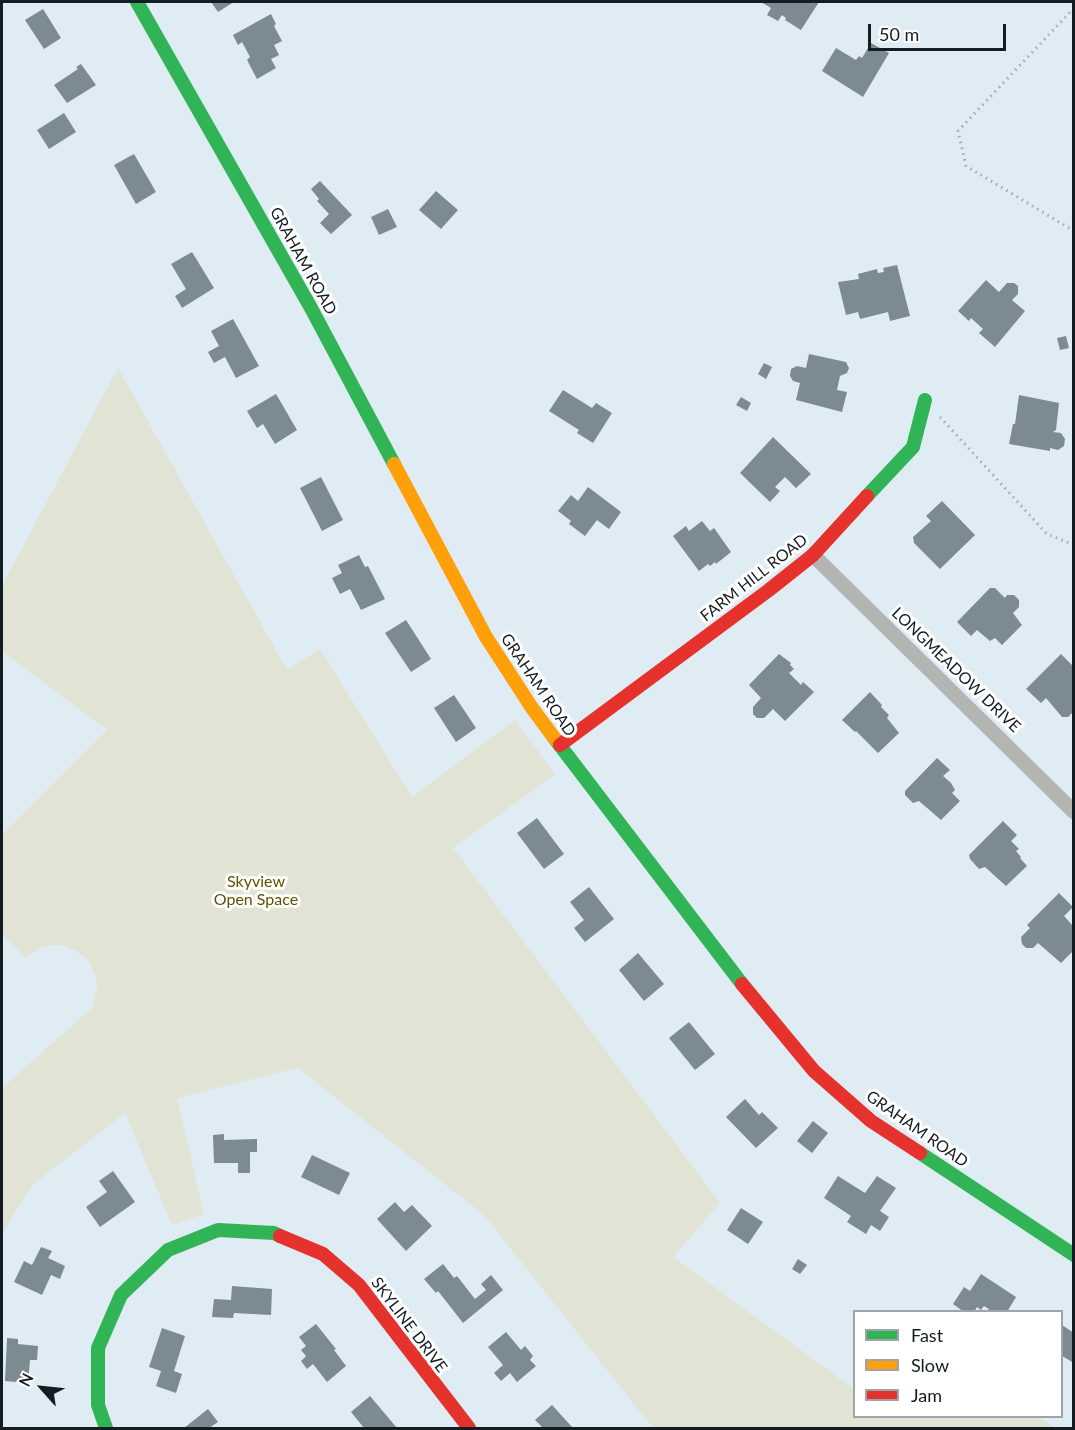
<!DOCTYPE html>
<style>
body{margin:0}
#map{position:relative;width:1075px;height:1430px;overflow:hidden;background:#dfecf4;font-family:Lato,sans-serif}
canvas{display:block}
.frame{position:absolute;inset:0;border:3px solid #131c21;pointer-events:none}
.legend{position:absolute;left:853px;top:1310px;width:210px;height:108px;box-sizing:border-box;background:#fff;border:2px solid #a1a4a6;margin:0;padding:8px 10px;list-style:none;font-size:18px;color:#131c21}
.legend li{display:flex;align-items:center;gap:12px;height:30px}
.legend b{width:30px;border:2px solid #a1a4a6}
.north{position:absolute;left:12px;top:1358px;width:60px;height:60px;-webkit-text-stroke:4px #fff;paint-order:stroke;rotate:297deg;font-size:16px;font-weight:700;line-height:24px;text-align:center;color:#131c21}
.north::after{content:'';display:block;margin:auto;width:21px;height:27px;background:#131c21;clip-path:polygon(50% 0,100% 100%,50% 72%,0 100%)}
.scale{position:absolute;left:868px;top:24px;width:138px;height:27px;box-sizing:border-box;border:3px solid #131c21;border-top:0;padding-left:8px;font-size:18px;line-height:21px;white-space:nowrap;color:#131c21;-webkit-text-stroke:4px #fff;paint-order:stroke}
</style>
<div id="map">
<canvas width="1075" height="1430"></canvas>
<div class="frame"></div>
<ul class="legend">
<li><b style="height:8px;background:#30b455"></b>Fast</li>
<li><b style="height:8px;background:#ff9f0a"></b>Slow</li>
<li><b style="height:8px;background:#e5322d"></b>Jam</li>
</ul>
<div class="north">N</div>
<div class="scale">50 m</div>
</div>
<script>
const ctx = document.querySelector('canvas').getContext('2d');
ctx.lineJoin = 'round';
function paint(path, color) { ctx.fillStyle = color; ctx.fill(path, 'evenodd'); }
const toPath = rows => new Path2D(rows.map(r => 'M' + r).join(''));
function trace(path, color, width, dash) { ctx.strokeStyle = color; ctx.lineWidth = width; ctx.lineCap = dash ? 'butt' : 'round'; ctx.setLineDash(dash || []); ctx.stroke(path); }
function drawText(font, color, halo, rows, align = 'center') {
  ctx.font = font + ' Lato,sans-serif'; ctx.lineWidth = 6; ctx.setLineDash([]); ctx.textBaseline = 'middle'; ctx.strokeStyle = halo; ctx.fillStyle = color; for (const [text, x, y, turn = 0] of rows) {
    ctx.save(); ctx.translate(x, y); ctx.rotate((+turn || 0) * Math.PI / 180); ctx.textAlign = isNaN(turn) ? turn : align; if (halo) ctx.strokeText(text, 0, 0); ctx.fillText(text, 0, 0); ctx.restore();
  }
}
paint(toPath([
 [118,368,287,670,320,649,412,797,515,720,555,774,453,848,720,1203,673,1257,854,1389,854,1416,1038,1417,1056,1428,653,1428,484,1215,298,1068,177,1098,204,1214,172,1225,125,1113,31,1186,2,1234,2,1088,93,1007,97,988,95,974,89,961,78,952,65,946,51,945,37,949,26,958,2,934,2,835,107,730,2,651,2,586]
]), '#e1e3d4');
paint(toPath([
 [211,2,234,2,218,12],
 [761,2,819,2,801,30,785,20,786,18,782,15,778,21,767,15,771,8],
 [43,9,61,38,44,49,25,20],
 [271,14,276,24,274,26,282,41,274,45,279,55,271,59,276,68,257,79,247,60,250,57,242,42,238,45,233,35],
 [871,43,889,53,863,97,822,71,836,48,856,60,859,56,862,58],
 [81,64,96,85,67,103,54,85,78,69,76,67],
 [64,113,76,132,49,149,37,130],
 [134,154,156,192,136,204,114,165],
 [320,181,352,215,331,234,320,223,329,214,317,201,319,199,311,189],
 [436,191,458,210,441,229,419,210],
 [388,209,397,227,379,235,371,217],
 [192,252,214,288,182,308,175,296,186,289,171,264],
 [897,265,910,316,890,321,888,312,860,319,858,312,846,315,838,282,859,279,858,274,877,269,878,273,884,272,883,268],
 [986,280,999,292,1007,283,1014,283,1018,286,1018,294,1012,300,1025,311,995,347,979,333,983,329,971,318,969,321,958,311],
 [233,319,259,366,236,378,225,357,214,363,208,352,219,346,211,331],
 [1066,336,1069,348,1060,350,1057,338],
 [809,354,846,362,849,368,847,373,840,376,837,390,847,392,842,412,796,400,800,383,793,381,790,376,791,369,797,366,806,368],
 [764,363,772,367,766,379,758,374],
 [563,390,592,408,596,403,612,413,593,443,577,433,579,430,549,411],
 [276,394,297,430,275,444,263,424,257,428,247,411],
 [1019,395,1059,403,1056,430,1053,432,1061,433,1065,439,1064,446,1058,450,1050,448,1050,451,1009,444,1013,424,1015,424],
 [741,397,751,403,747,411,736,405],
 [773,437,811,474,796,488,785,477,775,487,780,491,770,502,740,473],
 [321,477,343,520,322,531,300,488],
 [588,487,621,512,609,529,597,520,585,536,569,524,571,521,558,511,571,495,578,501],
 [942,501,975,535,940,569,914,543,913,537,931,521,926,516],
 [702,521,710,531,714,528,731,552,716,564,715,562,710,566,708,564,699,571,673,536,686,526,689,531],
 [359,555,365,567,368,566,385,599,361,610,350,589,340,594,332,578,342,573,338,565],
 [990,588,995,588,1005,598,1007,595,1014,595,1019,600,1019,607,1013,613,1022,625,1002,645,995,638,990,641,977,630,971,636,957,622],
 [406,620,431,659,411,672,385,633],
 [779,654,791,663,790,665,794,669,789,673,801,685,803,682,814,692,785,721,773,709,764,718,757,718,753,714,753,707,761,698,749,685],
 [1061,654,1074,667,1074,711,1068,717,1062,717,1046,698,1041,703,1026,689],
 [870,692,882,705,881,707,889,715,887,718,899,733,878,753,856,731,855,732,842,720],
 [454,695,476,728,456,742,434,708],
 [937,758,950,770,943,776,951,783,955,790,952,793,960,801,941,820,919,801,913,803,905,795,905,791],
 [537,818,564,854,544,869,517,833],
 [1003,821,1017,835,1011,841,1019,849,1016,851,1021,857,1020,858,1027,866,1006,886,985,867,979,869,970,859,969,855],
 [589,887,614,919,585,942,574,928,584,920,570,902],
 [1059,893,1073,907,1064,916,1074,927,1074,950,1061,963,1038,943,1033,948,1026,948,1022,944,1021,937,1030,928,1027,925],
 [638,953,664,984,644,1001,619,970],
 [689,1022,715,1054,695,1070,669,1038],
 [745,1099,759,1115,762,1112,778,1128,756,1148,726,1117],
 [813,1121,828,1133,812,1153,797,1141],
 [224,1134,224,1140,257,1139,257,1152,250,1152,250,1173,238,1173,238,1163,214,1163,213,1135],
 [312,1155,350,1173,339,1195,301,1177],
 [113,1171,135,1202,100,1227,86,1207,107,1192,99,1181],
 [838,1176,865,1193,877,1176,896,1188,880,1211,889,1217,880,1231,871,1225,866,1234,847,1222,851,1216,824,1198],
 [395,1202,404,1212,412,1205,432,1226,406,1251,377,1219],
 [741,1208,763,1222,748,1244,727,1230],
 [41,1247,52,1251,48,1258,65,1266,60,1279,51,1275,42,1295,14,1282,24,1261,32,1265],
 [798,1259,807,1265,800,1274,792,1269],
 [443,1264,454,1278,457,1276,475,1299,486,1290,481,1284,491,1275,503,1290,463,1323,438,1291,436,1293,424,1279],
 [981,1274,1016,1297,1007,1312,987,1312,989,1309,984,1306,981,1310,977,1307,974,1312,964,1312,953,1304,964,1287,970,1291],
 [232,1286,272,1289,271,1315,234,1313,233,1318,212,1317,214,1299,231,1300],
 [316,1324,336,1349,334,1350,346,1366,327,1382,313,1364,307,1369,301,1361,306,1356,301,1350,306,1346,299,1337],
 [1062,1325,1074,1333,1074,1363,1062,1356],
 [162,1328,185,1336,174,1371,182,1374,176,1393,156,1386,161,1371,149,1367],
 [506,1332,521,1350,525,1346,533,1356,530,1360,536,1366,517,1382,510,1373,501,1381,494,1373,503,1365,488,1347],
 [7,1338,18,1339,18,1344,38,1346,37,1360,30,1360,28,1383,5,1381],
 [370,1396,397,1428,364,1428,351,1412],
 [552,1405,573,1428,543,1428,535,1420],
 [208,1409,218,1422,209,1428,184,1428]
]), '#7c8a92');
trace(toPath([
 [1074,8,958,131,966,166,1074,231],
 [940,417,1047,534,1074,545]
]), '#a5a9a9', 3, [1.5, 4.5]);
trace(toPath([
 [813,555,1074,812]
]), '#b3b5b3', 15);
trace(toPath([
 [137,2,311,308,394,464],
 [867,496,913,447,925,400],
 [555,739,742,984],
 [920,1153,1074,1255],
 [106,1428,98,1405,98,1348,121,1295,168,1250,218,1230,274,1233,280,1236]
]), '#30b455', 14);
trace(toPath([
 [394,464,486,637,532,708,555,739]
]), '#ff9f0a', 14);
trace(toPath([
 [560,745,769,590,813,555,867,496],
 [742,984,814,1071,871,1121,920,1153],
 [280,1236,323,1254,359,1285,469,1428]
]), '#e5322d', 14);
drawText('16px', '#131c21', '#fff', [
 ["GRAHAM ROAD",303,261,61],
 ["FARM HILL ROAD",754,578,-38],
 ["LONGMEADOW DRIVE",956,670,44],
 ["GRAHAM ROAD",538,685,56],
 ["GRAHAM ROAD",917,1129,35],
 ["SKYLINE DRIVE",409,1325,53]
]);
drawText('16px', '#5e5102', '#fff', [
 ["Skyview",256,882],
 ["Open Space",256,900]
]);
</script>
